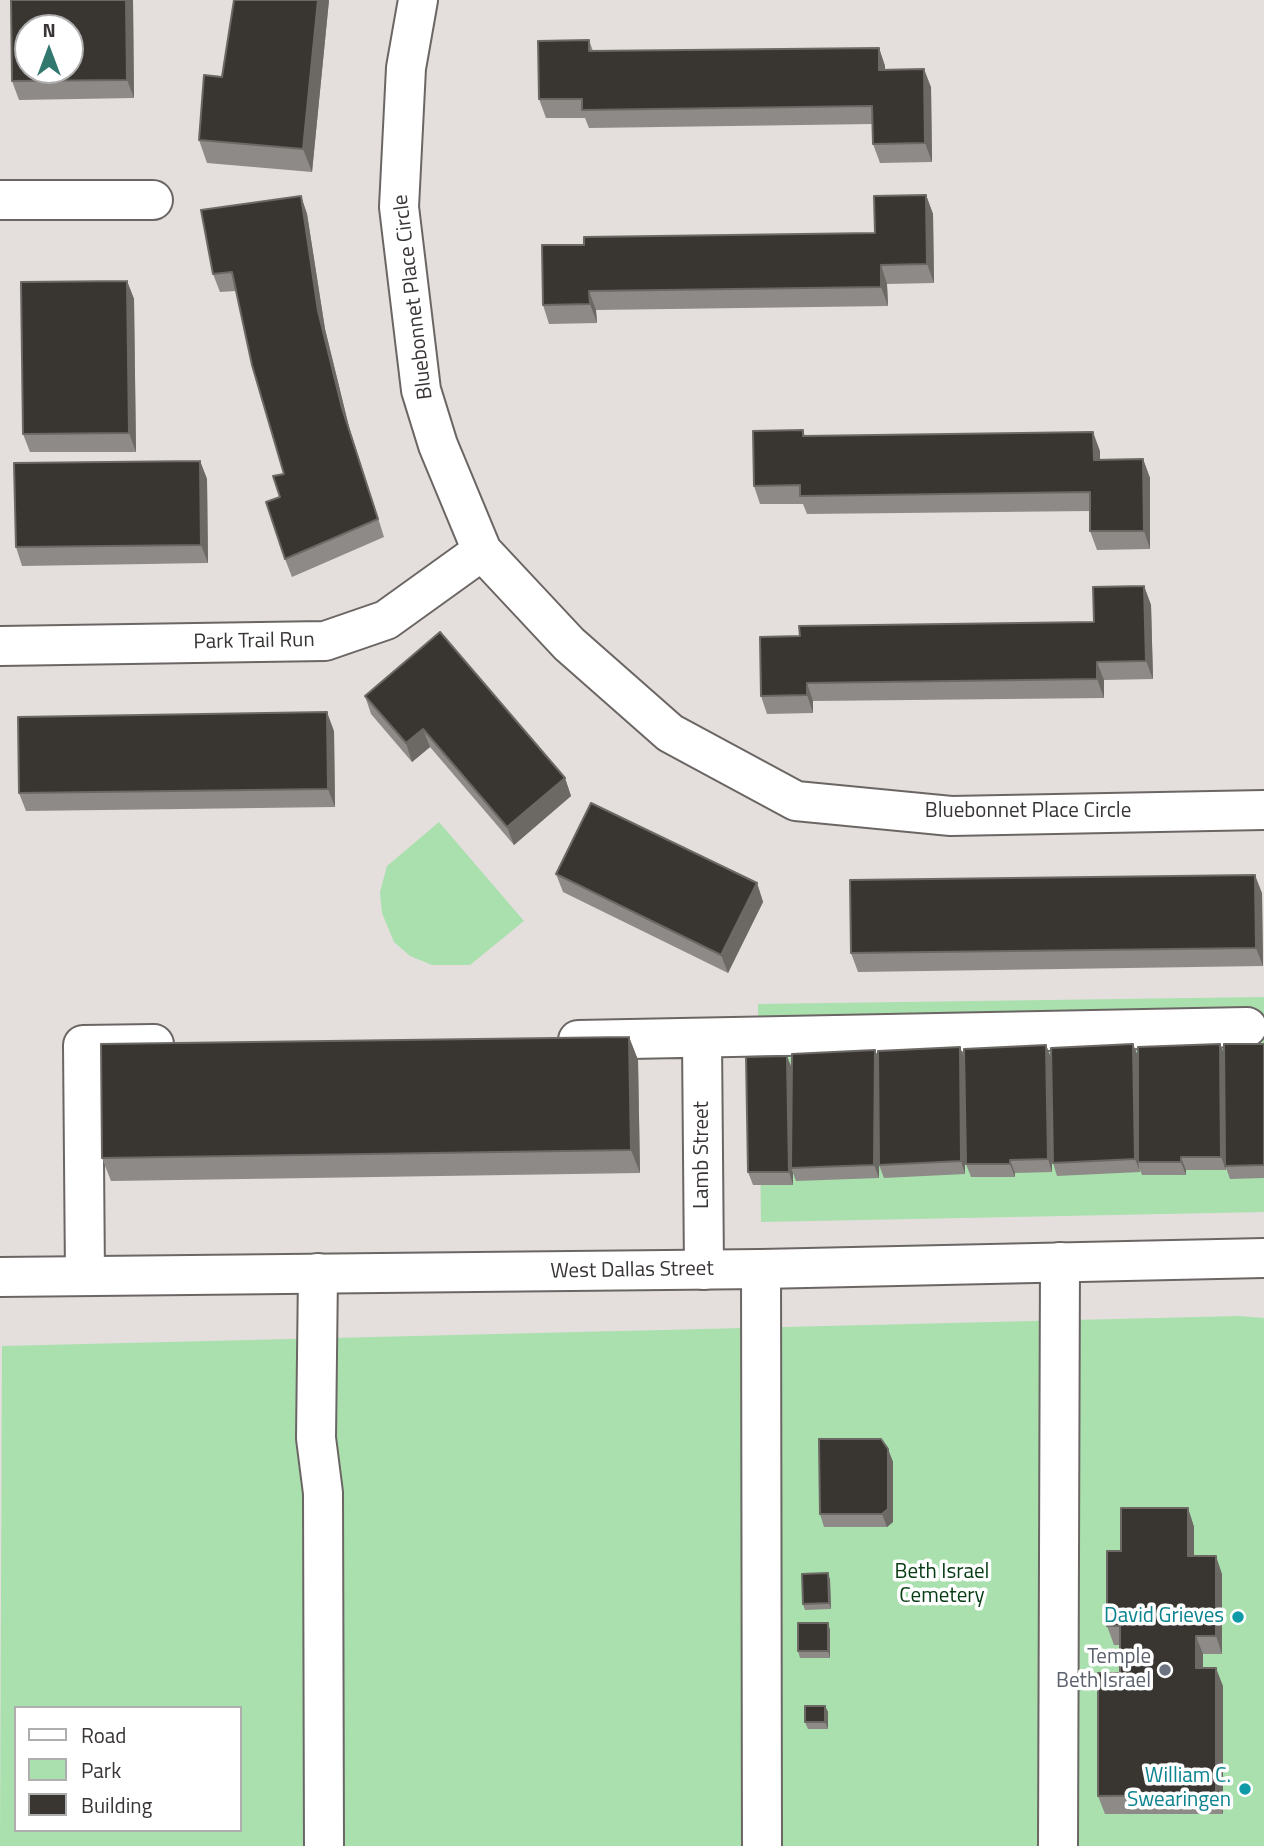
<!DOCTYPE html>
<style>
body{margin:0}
#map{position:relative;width:1264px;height:1846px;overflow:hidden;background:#e4dfdc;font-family:"Titillium Web",sans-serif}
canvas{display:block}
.legend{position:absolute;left:14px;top:1706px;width:228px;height:126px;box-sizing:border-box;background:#fff;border:2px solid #afaeae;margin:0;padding:9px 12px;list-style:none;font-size:21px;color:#383534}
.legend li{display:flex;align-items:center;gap:14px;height:35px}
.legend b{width:35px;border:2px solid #afaeae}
.north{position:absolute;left:14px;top:14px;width:70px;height:70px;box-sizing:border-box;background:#fff;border:2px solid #afaeae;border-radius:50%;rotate:0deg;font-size:19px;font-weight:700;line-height:28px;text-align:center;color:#383534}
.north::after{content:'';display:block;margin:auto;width:24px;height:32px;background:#32786e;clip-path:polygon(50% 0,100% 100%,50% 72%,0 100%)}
</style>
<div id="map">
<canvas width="1264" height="1846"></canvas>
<ul class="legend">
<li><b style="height:9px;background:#fff"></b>Road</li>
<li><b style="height:19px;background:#a9e0ae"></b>Park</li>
<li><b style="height:19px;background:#393632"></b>Building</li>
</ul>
<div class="north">N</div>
</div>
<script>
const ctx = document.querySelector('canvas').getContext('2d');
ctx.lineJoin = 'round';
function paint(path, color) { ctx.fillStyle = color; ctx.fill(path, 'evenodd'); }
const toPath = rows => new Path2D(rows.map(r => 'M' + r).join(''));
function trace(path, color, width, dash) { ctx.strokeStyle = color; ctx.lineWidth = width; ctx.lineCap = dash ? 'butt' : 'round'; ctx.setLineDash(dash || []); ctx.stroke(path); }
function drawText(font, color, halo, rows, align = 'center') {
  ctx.font = font + ' "Titillium Web",sans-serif'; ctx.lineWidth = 7; ctx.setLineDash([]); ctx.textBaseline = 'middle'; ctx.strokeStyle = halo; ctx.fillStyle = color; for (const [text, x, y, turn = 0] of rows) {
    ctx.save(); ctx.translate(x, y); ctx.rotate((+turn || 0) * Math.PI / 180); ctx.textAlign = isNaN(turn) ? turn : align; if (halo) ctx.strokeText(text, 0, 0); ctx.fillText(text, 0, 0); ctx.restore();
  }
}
paint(toPath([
 [439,822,524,921,470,965,432,965,410,956,394,942,382,913,380,892,387,866],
 [1264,997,1264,1212,761,1222,758,1004],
 [1239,1316,1264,1318,1264,1846,0,1846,2,1346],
 [16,1708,240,1708,240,1830,16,1830]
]), '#a9e0ae');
const minor = toPath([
 [418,0,406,68,399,207,421,390,438,445,482,551,569,644,670,733,796,801,951,816,1264,810],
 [0,200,153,200],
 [0,646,325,641,386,620,482,551],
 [702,1039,704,1270],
 [578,1040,1247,1027],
 [761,1269,762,1846],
 [318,1273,316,1438,323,1493,324,1846],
 [85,1276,83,1045,154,1044],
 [1058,1846,1060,1262]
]);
const major = toPath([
 [0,1277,761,1269,1264,1258]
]);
trace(minor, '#6b6664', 42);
trace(major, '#6b6664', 42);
trace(minor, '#fff', 38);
trace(major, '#fff', 38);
paint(toPath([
 [133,0,134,98,19,100,12,81],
 [329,0,312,172,207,163,199,140],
 [589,40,593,51,879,48,885,66,885,69,931,87,932,162,880,163,873,144,873,124,589,128,585,118,546,118,539,99],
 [926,195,933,214,934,283,887,284,888,306,596,310,597,323,549,324,543,305,584,245,875,233],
 [301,196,307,214,325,329,349,427,384,537,292,577,285,559,280,497,284,474,236,291,220,292,213,274],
 [127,281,134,299,136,452,30,452,23,434],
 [803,430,805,436,1100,451,1100,460,1143,459,1150,478,1150,549,1097,550,1090,531,1090,511,807,514,803,504,760,504,754,486],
 [200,461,207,479,208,563,22,566,16,547],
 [1144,586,1151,605,1153,679,1104,680,1104,698,813,701,813,713,767,714,761,696,800,636,1094,622],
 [365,696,565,778,571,796,514,845,430,747,412,762,371,714],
 [334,731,335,807,26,811,19,793],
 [556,874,757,883,763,902,728,973,563,892],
 [1262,893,1263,966,858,972,851,953],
 [629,1037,638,1060,640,1173,111,1181,102,1158],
 [1220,1044,1224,1053,1264,1044,1264,1178,1230,1179,1226,1168,1226,1170,1186,1170,1186,1175,1142,1175,1139,1167,1140,1172,1057,1176,1053,1163,1138,1055],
 [1046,1045,1051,1058,1052,1172,1015,1173,1015,1177,971,1177,966,1164,965,1094,965,1174,884,1178,879,1165,879,1178,796,1181,793,1173,793,1185,753,1185,748,1172,787,1056,792,1069,875,1050,879,1059,960,1047,964,1058],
 [888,1449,893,1462,893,1522,887,1527,824,1527,820,1514],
 [1188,1508,1194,1527,1194,1556,1222,1574,1222,1654,1203,1654,1203,1668,1223,1686,1223,1814,1105,1814,1098,1796,1120,1673,1120,1645,1114,1645,1107,1626,1121,1551],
 [828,1573,830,1580,831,1609,805,1610,803,1604],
 [828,1623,830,1630,830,1658,800,1658,798,1651],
 [825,1706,828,1712,828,1729,808,1729,805,1722]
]), '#8e8a87');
paint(toPath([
 [126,0,133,0,134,98,127,80],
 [318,0,329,0,312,172,303,149],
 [879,48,885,66,885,88,879,70],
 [924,69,931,87,932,162,925,143],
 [926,195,933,214,934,283,927,264],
 [301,196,307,214,325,329,349,427,384,537,342,408,318,311],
 [881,265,887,284,888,306,881,287],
 [127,281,134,299,136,452,129,433],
 [589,291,596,310,597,323,590,304],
 [1093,432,1100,451,1100,478,1094,460],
 [1143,459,1150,478,1150,549,1144,531],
 [200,461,207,479,208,563,201,545],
 [1144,586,1151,605,1153,679,1146,661],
 [1097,662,1104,680,1104,698,1097,679],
 [807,683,813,701,813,713,807,695],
 [327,712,334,731,335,807,328,789],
 [423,729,430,747,412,762,406,743],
 [565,778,571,796,514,845,507,827],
 [1255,875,1262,893,1263,966,1256,948],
 [757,883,763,902,728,973,721,955],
 [629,1037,638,1060,640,1173,631,1150],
 [1133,1044,1138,1056,1138,1162,1140,1172,1135,1159],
 [1220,1044,1225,1056,1226,1170,1221,1157],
 [1046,1045,1051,1058,1052,1172,1048,1159],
 [960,1047,965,1060,965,1174,961,1161],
 [875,1050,880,1063,879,1178,874,1165],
 [787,1056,792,1069,791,1168,793,1173,793,1185,789,1172],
 [1181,1157,1186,1170,1186,1175,1181,1162],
 [1010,1160,1015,1173,1015,1177,1010,1164],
 [888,1449,893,1462,893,1522,887,1527,882,1514],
 [1188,1508,1194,1527,1194,1574,1188,1556],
 [1216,1556,1222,1574,1222,1654,1216,1636],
 [828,1573,830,1580,831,1609,829,1603],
 [828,1623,830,1630,830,1658,828,1651],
 [1196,1636,1203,1654,1203,1686,1196,1668],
 [1216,1668,1223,1686,1223,1814,1216,1795],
 [825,1706,828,1712,828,1729,825,1722]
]), '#6c6965');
const building = toPath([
 [11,0,126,0,127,80,12,81,11,0],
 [28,28,70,28,70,70,28,70,28,28],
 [234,0,318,0,303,149,199,140,204,75,222,77,234,0],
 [589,40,589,51,879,48,879,70,924,69,925,143,873,144,872,106,582,110,582,99,539,99,538,41,589,40],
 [926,195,927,264,881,265,881,287,589,291,590,304,543,305,542,245,584,245,584,237,875,233,874,196,926,195],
 [301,196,318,311,342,408,378,519,285,559,266,502,280,497,273,476,284,474,252,365,232,272,213,274,201,210,301,196],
 [127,281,129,433,23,434,21,282,127,281],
 [803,430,803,436,1093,432,1094,460,1143,459,1144,531,1090,531,1090,492,800,496,800,485,754,486,753,431,803,430],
 [200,461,201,545,16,547,14,463,200,461],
 [1144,586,1146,661,1097,662,1097,679,807,683,807,695,761,696,760,637,800,636,799,626,1094,622,1093,587,1144,586],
 [440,632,565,778,507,827,423,729,406,743,365,696,440,632],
 [327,712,328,789,19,793,18,717,327,712],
 [591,803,757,883,721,955,556,874,591,803],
 [1255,875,1256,948,851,953,850,880,1255,875],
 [629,1037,631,1150,102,1158,101,1044,629,1037],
 [1133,1044,1135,1159,1053,1163,1051,1048,1133,1044],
 [1220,1044,1221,1157,1181,1157,1181,1162,1138,1162,1138,1047,1220,1044],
 [1224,1044,1264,1044,1264,1165,1225,1166,1224,1044],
 [1046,1045,1048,1159,1010,1160,1010,1164,966,1164,964,1049,1046,1045],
 [960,1047,961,1161,879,1165,878,1051,960,1047],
 [875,1050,874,1165,791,1168,792,1054,875,1050],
 [787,1056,789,1172,748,1172,746,1057,787,1056],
 [819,1439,881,1439,888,1449,888,1509,882,1514,820,1514,819,1439],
 [1121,1508,1188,1508,1188,1556,1216,1556,1216,1636,1196,1636,1196,1668,1216,1668,1216,1795,1098,1796,1098,1673,1120,1673,1120,1626,1107,1626,1107,1551,1121,1551,1121,1508],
 [828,1573,829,1603,803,1604,802,1574,828,1573],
 [798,1623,828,1623,828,1651,798,1651,798,1623],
 [805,1706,825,1706,825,1722,805,1722,805,1706]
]);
paint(building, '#393632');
trace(building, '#6c6965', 2);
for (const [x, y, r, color] of [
 [1238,1617,7,"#0f9aa8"],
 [1165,1670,7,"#6b7280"],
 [1245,1789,7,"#0f9aa8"]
]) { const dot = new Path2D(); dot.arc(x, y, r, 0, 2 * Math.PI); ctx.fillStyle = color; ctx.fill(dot); trace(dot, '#fff', 2.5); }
drawText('21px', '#383534', '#fff', [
 ["Bluebonnet Place Circle",414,297,-97],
 ["Park Trail Run",254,642,-1],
 ["Bluebonnet Place Circle",1028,812],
 ["Lamb Street",703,1155,-90],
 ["West Dallas Street",632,1271,-1]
]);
drawText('21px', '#063b13', '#fff', [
 ["Beth Israel",942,1573],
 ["Cemetery",942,1597]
]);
drawText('21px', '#0d838f', '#fff', [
 ["David Grieves",1224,1617],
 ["William C.",1231,1777],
 ["Swearingen",1231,1801]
], 'right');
drawText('21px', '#5b616d', '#fff', [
 ["Temple",1151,1658],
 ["Beth Israel",1151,1682]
], 'right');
</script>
